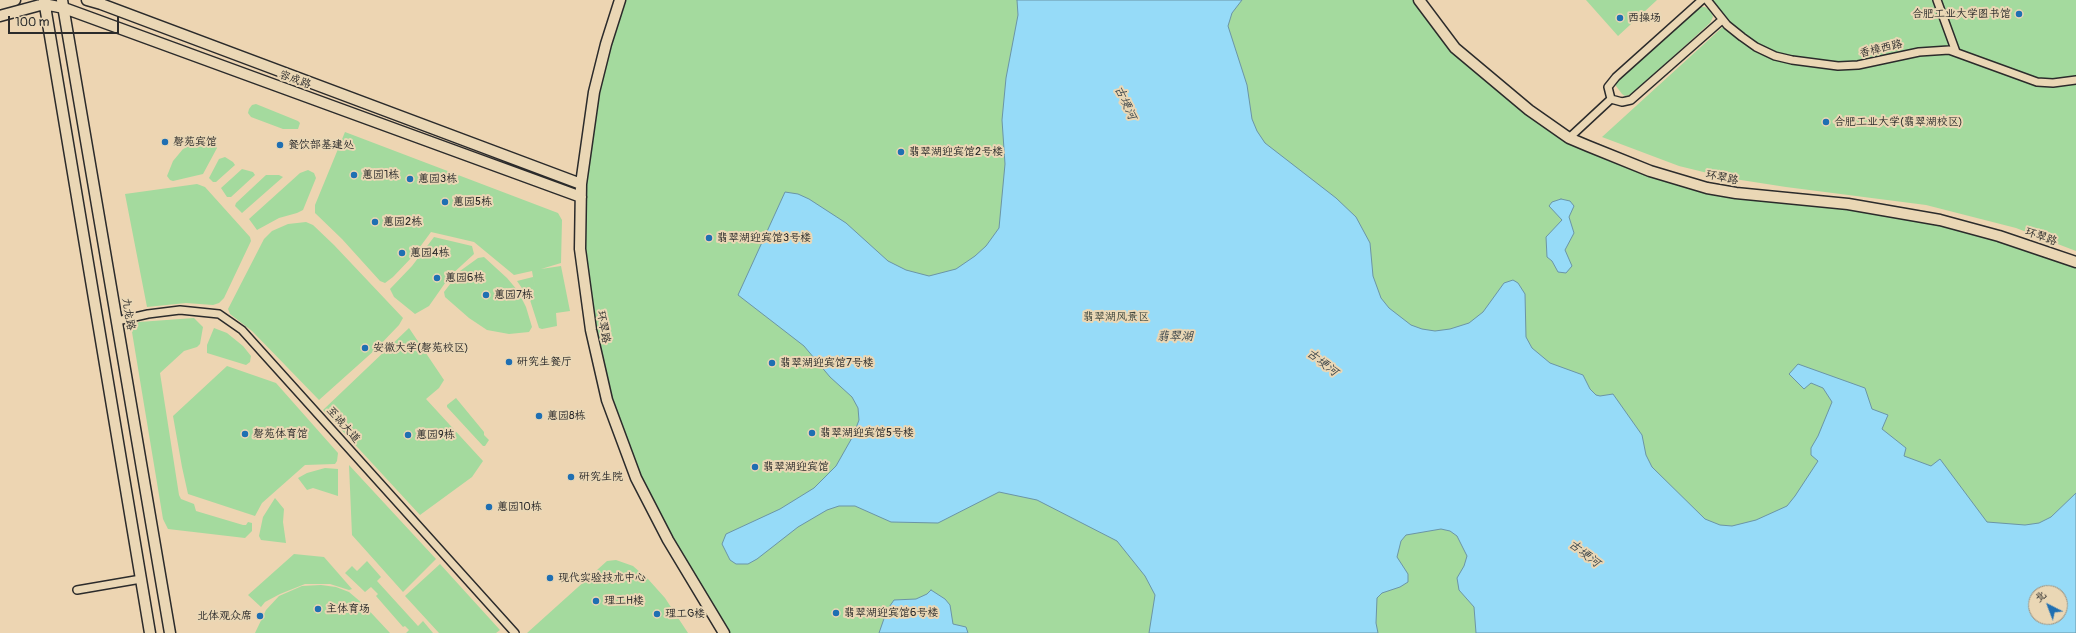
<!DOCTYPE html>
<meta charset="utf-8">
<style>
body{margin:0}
#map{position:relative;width:2076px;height:633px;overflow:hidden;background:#edd5b2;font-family:Pangolin,"LXGW WenKai TC",sans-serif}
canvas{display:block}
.north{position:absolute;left:2028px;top:585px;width:40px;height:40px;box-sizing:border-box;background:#ead7b5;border:1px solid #9e927e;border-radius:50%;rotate:318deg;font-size:11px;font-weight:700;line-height:16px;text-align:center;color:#2b2b2b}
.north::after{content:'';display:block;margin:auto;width:14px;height:18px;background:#1f6fb2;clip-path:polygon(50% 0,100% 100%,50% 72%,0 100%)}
.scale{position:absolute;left:8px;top:16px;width:111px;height:18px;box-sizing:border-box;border:2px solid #2b2b2b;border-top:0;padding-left:5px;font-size:12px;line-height:14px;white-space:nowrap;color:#2b2b2b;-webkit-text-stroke:3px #ead7b5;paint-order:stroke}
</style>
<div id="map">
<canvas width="2076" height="633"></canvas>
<div class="north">北</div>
<div class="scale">100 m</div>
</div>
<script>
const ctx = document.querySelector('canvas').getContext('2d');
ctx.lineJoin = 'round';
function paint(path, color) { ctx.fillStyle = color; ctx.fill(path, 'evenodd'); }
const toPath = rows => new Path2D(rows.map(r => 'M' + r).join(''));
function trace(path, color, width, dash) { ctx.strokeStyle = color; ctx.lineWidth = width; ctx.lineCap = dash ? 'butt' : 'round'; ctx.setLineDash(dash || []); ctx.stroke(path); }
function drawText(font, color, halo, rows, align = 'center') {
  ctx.font = font + ' Pangolin,"LXGW WenKai TC",sans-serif'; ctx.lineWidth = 4; ctx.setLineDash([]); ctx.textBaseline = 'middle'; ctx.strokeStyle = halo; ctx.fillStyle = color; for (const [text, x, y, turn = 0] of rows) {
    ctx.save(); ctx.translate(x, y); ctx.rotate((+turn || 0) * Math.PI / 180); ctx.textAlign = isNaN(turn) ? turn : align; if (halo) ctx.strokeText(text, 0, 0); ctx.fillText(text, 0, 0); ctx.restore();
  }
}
paint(toPath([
 [620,0,1419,0,1455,48,1569,138,1707,188,1940,220,2076,262,2076,633,724,633,668,540,615,425,582,271,586,141],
 [2036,593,2060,593,2060,617,2036,617],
 [1586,0,1657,0,1618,36],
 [1707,0,2076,0,2076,251,2016,228,1926,205,1786,187,1728,178,1679,166,1602,137,1726,24],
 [1699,7,1705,7,1711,11,1713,17,1710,23,1632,94,1625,96,1622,94,1616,86,1616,82],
 [256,104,298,121,300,123,298,129,283,129,251,117,248,113,249,109,252,105],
 [345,132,558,213,562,220,561,263,541,269,561,266,570,311,556,313,557,326,542,329,539,328,530,300,517,281,533,277,536,294,532,271,514,275,474,242,444,235,431,232,414,255,393,277,385,283,380,281,342,239,315,213,315,205],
 [196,143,214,143,217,148,203,174,173,181,170,180,167,176,173,161,183,149],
 [225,157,233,162,235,165,216,182,213,182,209,178,219,159],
 [242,169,253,172,255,175,231,197,227,197,221,188],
 [308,170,314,173,316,178,303,210,297,213,279,218,257,230,249,219,300,173],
 [266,175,279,175,283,177,242,213,235,206,236,203],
 [197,184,205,187,250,237,251,241,224,298,219,303,213,305,186,303,147,307,125,194],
 [306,222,313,225,334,245,403,318,399,325,376,349,319,400,252,331,230,314,228,309,264,239,272,231,288,224],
 [434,237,472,246,474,254,450,276,429,306,415,314,394,297,390,289,412,266],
 [484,257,507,278,518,291,526,307,532,327,529,332,509,334,487,330,469,318,445,297,444,292,460,271,478,258],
 [194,318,203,327,200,344,197,347,184,351,160,373,179,495,181,499,194,504,196,511,243,525,246,525,248,522,252,523,252,531,245,538,168,529,163,519,132,332,134,326,139,322],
 [214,328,227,333,243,346,251,356,250,362,246,365,207,353,207,345],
 [409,328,444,380,439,388,426,399,483,461,472,477,420,515,323,410],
 [227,366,276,383,338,453,337,461,335,464,305,465,262,503,255,516,188,494,182,467,173,416],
 [456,398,484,432,484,435,489,440,485,446,483,446,447,407,447,405],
 [349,465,436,559,403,592,352,535],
 [325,468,338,469,338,496,313,488,307,490,298,478,307,473],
 [275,498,284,509,283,522,286,543,261,540,259,536,263,517],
 [294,554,324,557,352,589,349,590,330,584,305,584,280,594,265,602,261,607,248,595],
 [616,560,633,566,648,579,665,598,688,633,527,633,607,561],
 [367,561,381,577,377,581,418,626,423,621,433,633,406,633,409,630,405,626,403,627,376,596,378,594,371,587,365,592,345,573,352,566,357,571],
 [440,564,500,630,496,633,439,633,405,596],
 [321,585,336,587,349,592,362,603,390,633,255,633,266,610,279,596,302,586]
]), '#a4da9e');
const water = toPath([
 [1017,0,1242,0,1232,13,1228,26,1247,85,1252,119,1257,131,1265,143,1336,198,1356,217,1370,243,1373,276,1381,298,1389,308,1411,325,1422,329,1435,331,1450,329,1469,323,1483,312,1504,283,1513,280,1518,283,1525,294,1526,337,1532,348,1550,363,1583,375,1590,389,1596,395,1600,396,1613,394,1642,435,1646,455,1652,467,1705,519,1720,525,1732,526,1756,520,1787,506,1795,496,1818,461,1811,455,1811,448,1818,436,1832,402,1823,388,1811,383,1804,389,1789,374,1798,364,1865,388,1872,409,1888,415,1882,429,1906,448,1904,456,1931,466,1940,459,1987,522,2025,525,2039,523,2051,517,2076,493,2076,633,1476,633,1474,607,1459,590,1457,578,1464,566,1467,556,1457,536,1450,531,1441,529,1406,535,1401,541,1397,557,1408,574,1408,582,1400,587,1382,593,1377,598,1376,623,1378,633,1149,633,1155,595,1145,576,1117,541,1037,500,999,492,938,523,891,522,855,506,839,506,827,510,798,527,757,559,748,564,736,564,730,560,722,544,726,534,780,509,814,488,836,466,853,436,859,420,858,408,852,397,830,377,804,346,738,295,785,192,798,194,809,199,846,223,888,261,906,270,929,276,956,269,975,256,986,246,999,228,1005,164,1002,120,1006,78,1018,15,1017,0],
 [2036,593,2060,593,2060,617,2036,617,2036,593],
 [1561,199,1570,201,1574,206,1569,217,1574,233,1565,250,1572,266,1566,273,1558,272,1552,261,1547,257,1546,237,1562,220,1549,206,1552,202,1561,199],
 [931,590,945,599,950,605,953,624,966,627,968,633,879,633,887,610,894,600,916,599,927,594,931,590]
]);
paint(water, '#96dbf8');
trace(water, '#6b95a6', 1);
const street = toPath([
 [1707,0,1727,25,1742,37,1756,47,1775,56,1792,60,1838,66,1858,65,1919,52,1949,50,2037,82,2053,83,2076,80],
 [1937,0,1956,52],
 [1611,99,1622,102,1631,100,1722,20],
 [1569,138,1611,99,1608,87,1616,77,1702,0],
 [117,321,148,314,180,310,219,314,242,330,515,633],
 [77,590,141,579]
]);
const secondary = toPath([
 [44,0,150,633],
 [62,0,170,633],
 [87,0,101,4,581,184],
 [620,0,606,44,594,92,581,184,580,249,591,330,607,400,636,478,668,540,724,633],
 [1419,0,1455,48,1529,110,1569,138,1588,146,1650,171,1707,188,1736,193,1848,204,1940,220,1999,236,2076,262],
 [0,4,15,0],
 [0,16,44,4,64,8,581,197]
]);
trace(street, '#2b2b2b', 10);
trace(secondary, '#2b2b2b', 13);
trace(street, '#ead7b5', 7);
trace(secondary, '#ead7b5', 10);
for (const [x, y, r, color] of [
 [2019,14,4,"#1f6fb2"],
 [1620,18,4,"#1f6fb2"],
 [1826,122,4,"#1f6fb2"],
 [165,142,4,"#1f6fb2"],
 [280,145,4,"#1f6fb2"],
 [901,152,4,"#1f6fb2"],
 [354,175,4,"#1f6fb2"],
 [410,179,4,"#1f6fb2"],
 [445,202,4,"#1f6fb2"],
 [375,222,4,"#1f6fb2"],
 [709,238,4,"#1f6fb2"],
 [402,253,4,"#1f6fb2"],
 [437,278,4,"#1f6fb2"],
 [486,295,4,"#1f6fb2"],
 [365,348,4,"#1f6fb2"],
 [509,362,4,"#1f6fb2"],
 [772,363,4,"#1f6fb2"],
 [539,416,4,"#1f6fb2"],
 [812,433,4,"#1f6fb2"],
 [245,434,4,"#1f6fb2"],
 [408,435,4,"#1f6fb2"],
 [755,467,4,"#1f6fb2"],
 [571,477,4,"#1f6fb2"],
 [489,507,4,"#1f6fb2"],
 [550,578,4,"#1f6fb2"],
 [596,601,4,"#1f6fb2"],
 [318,609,4,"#1f6fb2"],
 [836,613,4,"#1f6fb2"],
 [657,614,4,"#1f6fb2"],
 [260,616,4,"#1f6fb2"]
]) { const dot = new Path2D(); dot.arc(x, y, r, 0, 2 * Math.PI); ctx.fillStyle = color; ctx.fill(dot); trace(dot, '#ead7b5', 1.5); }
drawText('11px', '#2b2b2b', '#ead7b5', [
 ["合肥工业大学图书馆",2011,14,"right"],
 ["西操场",1628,18],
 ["合肥工业大学(翡翠湖校区)",1834,122],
 ["磬苑宾馆",173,142],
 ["餐饮部基建处",288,145],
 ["翡翠湖迎宾馆2号楼",909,152],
 ["蕙园1栋",362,175],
 ["蕙园3栋",418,179],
 ["蕙园5栋",453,202],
 ["蕙园2栋",383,222],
 ["翡翠湖迎宾馆3号楼",717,238],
 ["蕙园4栋",410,253],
 ["蕙园6栋",445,278],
 ["蕙园7栋",494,295],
 ["安徽大学(磬苑校区)",373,348],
 ["研究生餐厅",517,362],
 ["翡翠湖迎宾馆7号楼",780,363],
 ["蕙园8栋",547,416],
 ["翡翠湖迎宾馆5号楼",820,433],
 ["磬苑体育馆",253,434],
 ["蕙园9栋",416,435],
 ["翡翠湖迎宾馆",763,467],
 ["研究生院",579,477],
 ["蕙园10栋",497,507],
 ["现代实验技术中心",558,578],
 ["理工H楼",604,601],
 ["主体育场",326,609],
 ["翡翠湖迎宾馆6号楼",844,613],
 ["理工G楼",665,614],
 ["北体观众席",252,616,"right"]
], 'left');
drawText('11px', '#2b2b2b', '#ead7b5', [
 ["香樟西路",1881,49,-13],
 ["容成路",295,80,20],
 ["环翠路",1722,178,12],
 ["环翠路",2041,237,19],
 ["九龙路",128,314,80],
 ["环翠路",603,327,80],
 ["至诚大道",343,425,49]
]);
drawText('11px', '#3d453c', '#ead7b5', [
 ["翡翠湖风景区",1116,317]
]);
drawText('italic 12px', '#3b454a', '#ead7b5', [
 ["古埂河",1125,103,65],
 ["翡翠湖",1175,337],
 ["古埂河",1322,363,38],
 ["古埂河",1584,554,38]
]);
</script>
